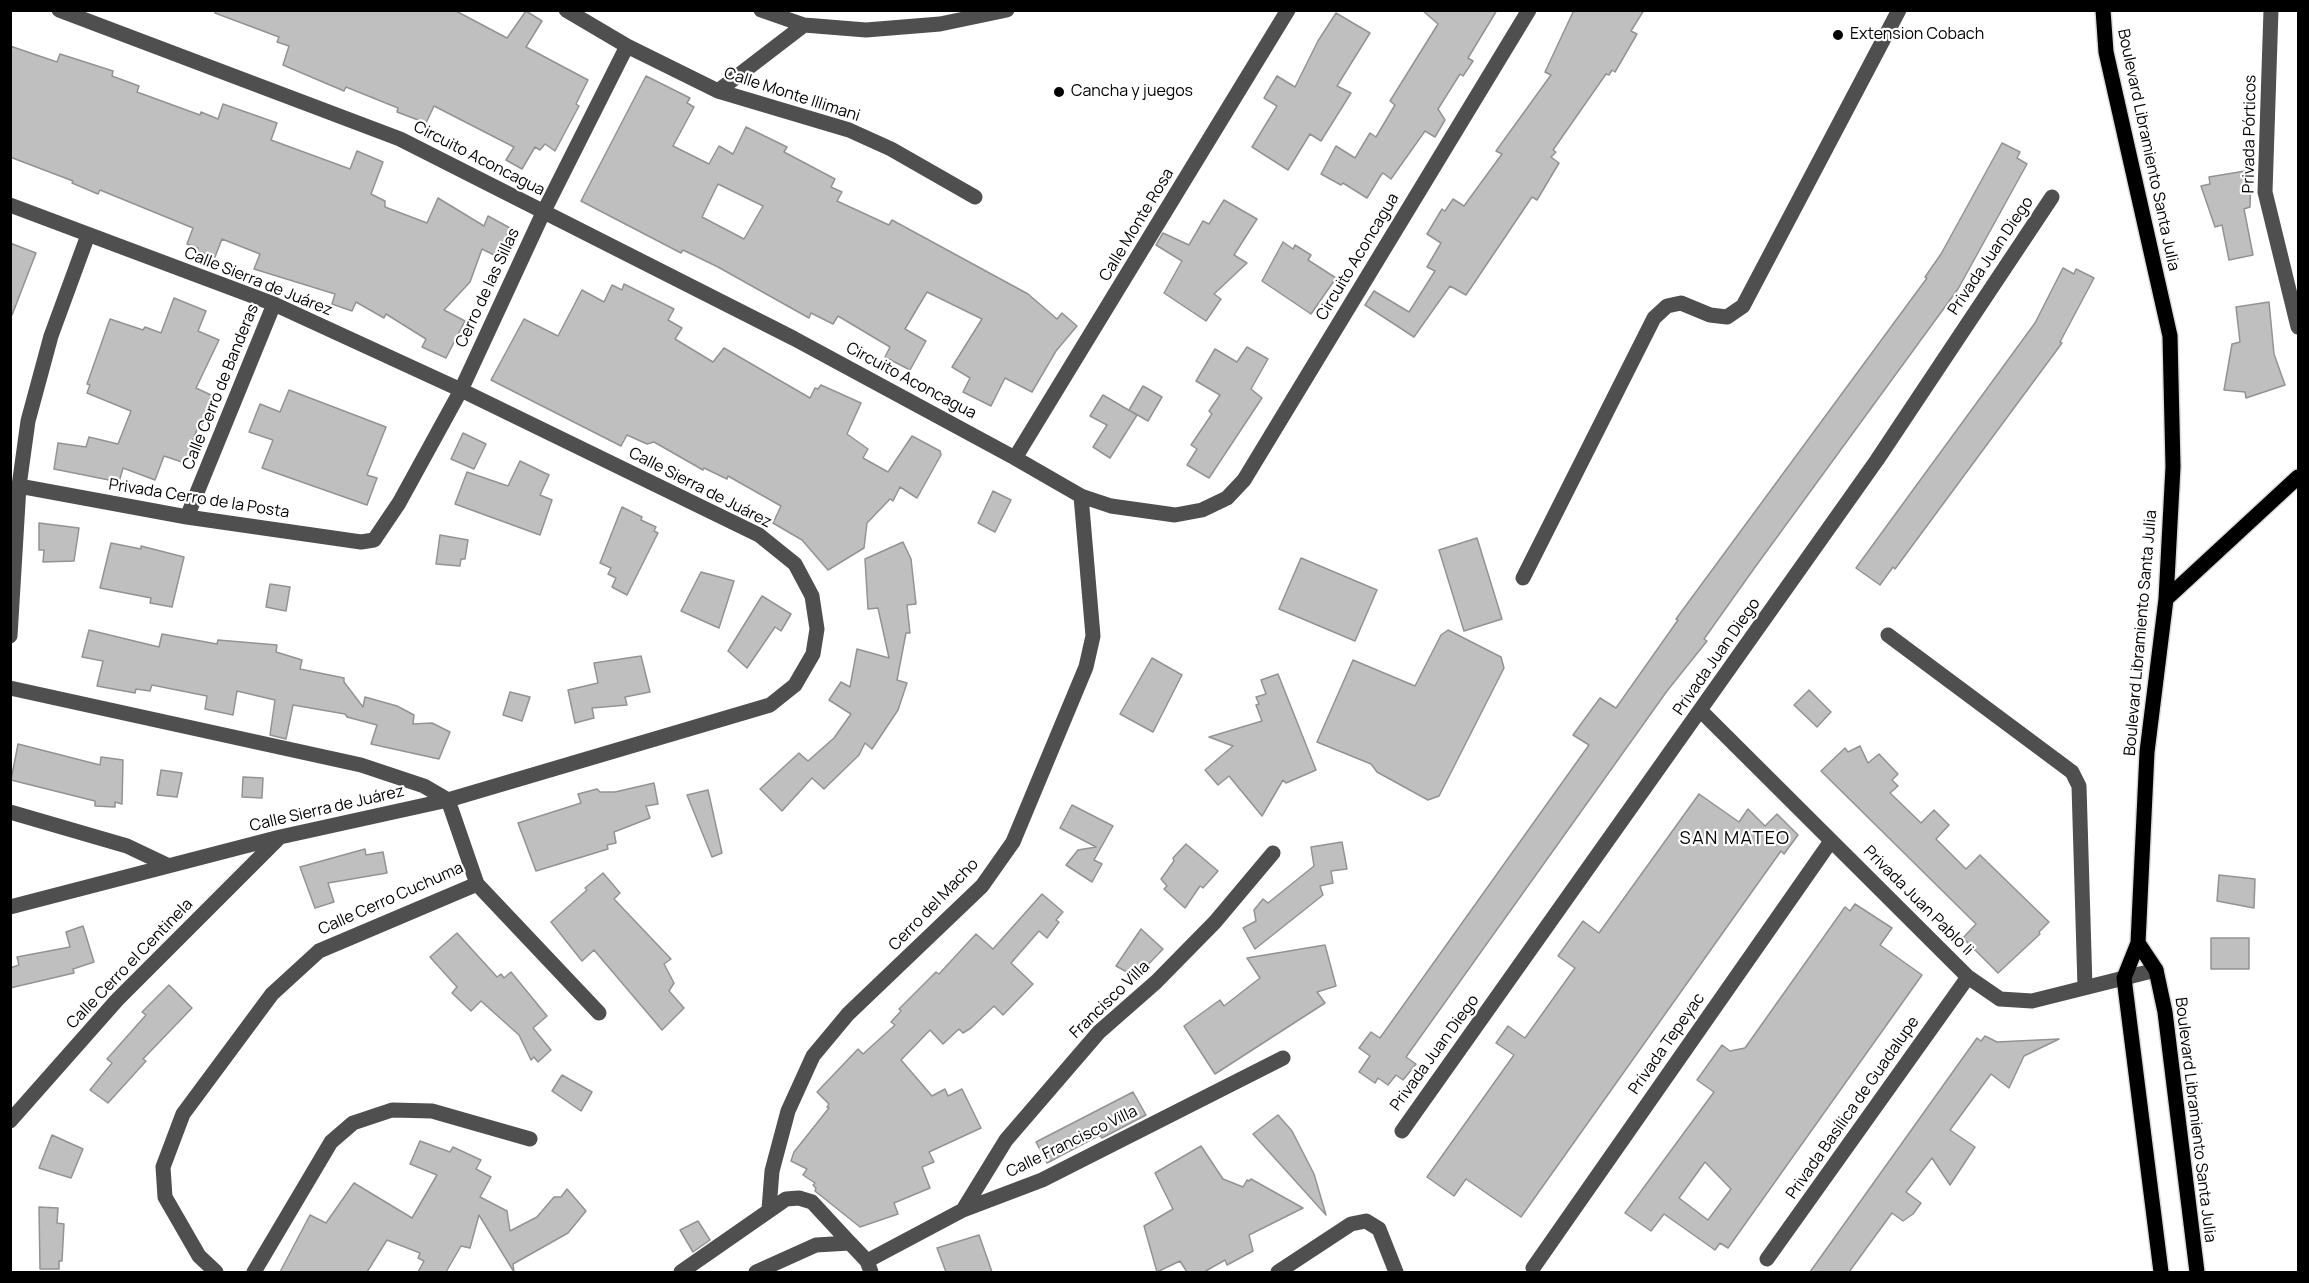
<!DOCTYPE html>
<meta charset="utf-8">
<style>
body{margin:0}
#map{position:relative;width:2309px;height:1283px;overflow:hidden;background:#fff;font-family:Manrope,sans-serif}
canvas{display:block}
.frame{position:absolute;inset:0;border:12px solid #000;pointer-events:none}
</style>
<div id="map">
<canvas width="2309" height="1283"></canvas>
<div class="frame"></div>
</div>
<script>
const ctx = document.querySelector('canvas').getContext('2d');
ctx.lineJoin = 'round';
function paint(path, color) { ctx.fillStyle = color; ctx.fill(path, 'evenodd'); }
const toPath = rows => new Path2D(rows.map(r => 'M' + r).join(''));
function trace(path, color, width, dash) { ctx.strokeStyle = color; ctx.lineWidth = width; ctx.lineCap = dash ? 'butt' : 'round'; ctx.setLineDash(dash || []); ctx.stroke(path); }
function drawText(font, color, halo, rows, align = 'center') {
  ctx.font = font + ' Manrope,sans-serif'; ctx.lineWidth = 4.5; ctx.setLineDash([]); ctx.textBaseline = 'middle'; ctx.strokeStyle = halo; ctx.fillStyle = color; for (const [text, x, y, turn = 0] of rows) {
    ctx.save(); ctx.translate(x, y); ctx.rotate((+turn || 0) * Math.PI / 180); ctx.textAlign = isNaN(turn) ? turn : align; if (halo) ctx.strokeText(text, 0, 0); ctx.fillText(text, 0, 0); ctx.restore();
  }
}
const building = toPath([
 [215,10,454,10,507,38,526,11,542,21,526,47,588,80,576,104,579,106,555,151,545,144,540,150,535,147,522,169,506,160,514,147,434,106,426,123,397,112,398,108,346,87,344,91,283,65,289,46,277,42,279,37,215,13,215,10],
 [1422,10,1497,10,1468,58,1473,61,1463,76,1460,74,1438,109,1445,120,1435,137,1425,131,1391,179,1383,173,1381,175,1367,198,1343,183,1341,185,1321,174,1336,146,1355,158,1370,133,1376,137,1395,105,1390,101,1438,24,1422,10],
 [1574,10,1644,10,1631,31,1637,34,1615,72,1612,70,1609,75,1606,74,1553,150,1556,152,1551,157,1559,163,1537,200,1532,197,1466,295,1450,286,1414,337,1365,305,1374,291,1409,312,1435,271,1427,267,1441,243,1427,234,1442,209,1445,211,1453,199,1464,206,1502,154,1496,151,1551,75,1545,72,1574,10],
 [1336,13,1370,33,1337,86,1351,93,1321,141,1310,134,1288,170,1252,147,1277,106,1264,98,1277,76,1295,87,1318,41,1336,13],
 [10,46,57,62,60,54,113,71,112,76,139,86,137,92,200,115,201,112,218,119,223,104,277,123,271,140,350,169,357,151,383,162,371,194,385,201,385,207,427,223,438,198,484,226,488,216,510,228,498,257,482,249,470,282,444,310,465,321,446,358,422,347,426,339,386,314,384,318,356,302,352,311,332,304,335,294,254,269,260,254,222,239,215,257,197,251,198,248,187,244,193,228,100,190,98,194,72,183,73,181,10,157,10,46],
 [646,76,690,98,687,103,694,107,673,146,709,164,719,146,733,154,746,127,787,147,784,152,835,179,831,187,842,192,837,201,889,225,892,220,1028,294,1057,319,1062,313,1077,326,1056,351,1032,392,1005,378,991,406,963,392,970,378,952,367,982,319,927,292,905,329,926,341,910,370,885,357,890,347,838,316,833,324,811,313,809,318,718,267,683,250,681,253,581,201,646,76],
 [718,184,763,206,744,239,702,217,718,184],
 [2002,143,2020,152,2017,158,2027,164,1958,289,1753,570,1704,639,1707,641,1667,691,1406,1057,1416,1064,1403,1080,1396,1075,1388,1085,1378,1078,1375,1083,1359,1072,1370,1056,1359,1048,1371,1032,1380,1038,1579,759,1589,745,1573,735,1600,698,1616,708,1678,620,1676,619,1927,278,1925,277,1941,254,2002,143],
 [2251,170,2250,207,2244,209,2253,255,2229,260,2222,225,2215,227,2201,186,2210,184,2209,177,2251,170],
 [1224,200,1257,219,1234,255,1247,263,1214,294,1221,299,1206,321,1164,293,1182,261,1156,245,1163,233,1189,245,1203,221,1209,224,1224,200],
 [1283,242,1293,249,1295,245,1311,255,1308,260,1336,278,1311,314,1262,281,1283,242],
 [10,243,36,253,12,315,10,315,10,243],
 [2063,268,2074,274,2076,269,2094,278,2060,342,2062,343,1895,569,1893,567,1880,585,1856,568,2035,323,2063,268],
 [624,284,674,309,668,320,682,328,675,339,713,362,724,348,810,398,815,388,818,389,821,385,861,403,847,434,868,449,863,458,888,472,912,436,940,451,941,455,917,498,900,487,893,501,890,499,867,523,864,548,828,570,802,540,773,523,781,506,728,476,727,479,704,468,703,470,654,442,647,444,627,435,621,446,491,380,524,319,558,336,582,290,604,302,612,285,622,290,624,284],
 [174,298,206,311,198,331,219,340,196,388,213,396,202,425,199,424,185,463,164,456,155,480,123,468,119,482,54,469,58,443,86,447,89,437,118,444,131,411,87,393,90,385,87,384,110,319,143,330,145,327,161,333,174,298],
 [2269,302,2274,354,2285,385,2246,398,2245,392,2224,390,2232,344,2240,342,2236,307,2269,302],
 [1247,347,1268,359,1251,389,1262,398,1209,478,1187,465,1197,449,1191,445,1212,414,1209,411,1220,395,1196,381,1215,349,1237,362,1247,347],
 [1143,386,1162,397,1148,421,1129,410,1143,386],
 [289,390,386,427,367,475,377,478,367,505,262,468,273,440,249,432,260,404,280,412,289,390],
 [1103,395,1137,415,1110,458,1093,447,1107,425,1090,416,1103,395],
 [463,433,486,444,474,469,451,459,463,433],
 [520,461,549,475,540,495,552,500,540,535,455,504,467,472,508,486,520,461],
 [993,491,1011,500,995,532,978,523,993,491],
 [622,507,642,517,641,520,656,527,654,531,658,533,627,595,612,587,616,578,608,574,611,568,600,563,622,507],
 [39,523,79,528,74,561,43,562,44,550,39,550,39,523],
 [440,535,468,540,465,559,461,559,460,566,436,564,440,535],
 [1477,538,1502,619,1464,631,1439,550,1477,538],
 [903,542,911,559,916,604,907,605,910,633,906,633,897,680,907,683,898,710,872,749,865,743,859,755,824,789,812,778,782,811,760,789,799,753,808,761,834,738,851,714,829,700,841,682,850,687,857,649,889,658,878,608,868,609,865,559,903,542],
 [111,543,141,549,141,546,184,557,172,607,150,603,151,598,100,588,111,543],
 [1301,558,1377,590,1355,641,1279,609,1301,558],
 [701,572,734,581,719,628,681,611,701,572],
 [270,584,290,587,286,611,266,607,270,584],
 [762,596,791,614,781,631,775,627,747,668,728,651,762,596],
 [89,630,159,647,162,634,217,644,218,640,277,645,276,652,302,660,300,669,344,678,344,682,363,707,365,697,397,706,414,715,413,724,432,723,450,732,439,759,371,744,377,725,347,717,345,714,293,705,286,739,270,735,275,700,237,691,233,715,205,709,207,696,152,685,150,691,136,689,135,693,97,686,103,661,82,657,89,630],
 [1448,630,1501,657,1504,668,1439,796,1428,800,1377,772,1371,764,1317,742,1353,660,1415,686,1441,635,1448,630],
 [641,656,650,692,625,697,627,705,592,708,594,718,575,723,568,690,598,683,594,663,641,656],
 [1152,658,1182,675,1153,732,1120,714,1152,658],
 [1278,674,1316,770,1286,783,1283,780,1262,816,1229,776,1218,785,1205,770,1233,746,1209,737,1262,721,1256,705,1259,704,1256,697,1266,694,1261,680,1278,674],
 [1809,690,1831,712,1817,727,1794,705,1809,690],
 [510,692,530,697,522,721,503,715,510,692],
 [18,744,100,765,101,757,123,760,122,804,115,802,115,807,95,806,95,801,11,780,18,744],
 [1860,746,1868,763,1879,754,1898,774,1892,780,1898,786,1890,793,1921,823,1934,810,1949,825,1936,839,1966,869,1980,855,2049,922,2039,932,2040,934,1998,973,1963,938,1976,924,1821,771,1845,748,1848,752,1860,746],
 [161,770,182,773,177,797,157,795,161,770],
 [243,777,263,778,262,798,242,797,243,777],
 [654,783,658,804,646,806,650,818,614,832,616,843,607,845,608,849,536,871,518,823,581,803,578,794,597,789,600,792,615,792,654,783],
 [708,790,722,853,712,857,687,795,708,790],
 [1699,794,1739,822,1748,809,1765,826,1777,814,1798,835,1784,854,1781,851,1756,886,1521,1217,1466,1179,1454,1196,1427,1177,1514,1055,1496,1043,1508,1026,1525,1038,1575,968,1558,956,1583,921,1599,933,1699,794],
 [1072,805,1113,826,1094,860,1102,864,1092,882,1066,865,1078,850,1096,847,1060,828,1072,805],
 [1342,842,1347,869,1331,871,1333,883,1320,886,1323,895,1255,949,1243,928,1256,921,1254,910,1263,899,1268,903,1314,866,1311,847,1342,842],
 [1186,844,1218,871,1203,888,1200,886,1185,908,1164,889,1167,886,1161,879,1174,861,1173,858,1186,844],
 [365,849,366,855,383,852,387,873,328,883,334,902,315,908,300,867,365,849],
 [603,873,620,893,614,899,671,959,664,964,674,983,669,991,684,1008,662,1030,594,950,582,961,551,922,587,890,585,888,603,873],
 [2219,875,2255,879,2254,908,2217,901,2219,875],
 [1042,894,1063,912,1056,920,1059,922,1047,938,1039,931,1011,963,1033,984,1003,1015,994,1006,971,1028,963,1033,959,1029,943,1044,930,1030,901,1060,932,1096,945,1089,948,1096,962,1089,981,1128,929,1152,934,1162,922,1167,930,1188,894,1203,898,1214,860,1227,815,1191,816,1188,813,1185,815,1183,803,1175,807,1169,791,1161,794,1152,829,1108,827,1107,829,1104,817,1092,858,1049,863,1054,895,1025,891,1022,901,1011,899,1009,936,972,939,974,976,934,993,949,1042,894],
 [1855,904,1892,928,1880,945,1922,975,1728,1248,1720,1243,1715,1250,1664,1214,1651,1231,1625,1213,1714,1092,1697,1080,1722,1045,1730,1051,1745,1048,1845,907,1850,911,1855,904],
 [1705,1162,1731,1189,1708,1220,1679,1198,1705,1162],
 [83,926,94,962,73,969,74,973,10,988,10,968,19,965,17,957,70,947,66,932,83,926],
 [1141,929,1163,949,1136,977,1116,966,1141,929],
 [457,933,497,977,501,974,504,978,511,972,547,1016,533,1028,551,1050,538,1062,534,1057,531,1060,519,1035,481,1001,471,1011,452,993,457,987,430,957,457,933],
 [2211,938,2249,938,2249,969,2211,969,2211,938],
 [1325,945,1336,986,1317,992,1325,1003,1215,1074,1184,1026,1220,1000,1224,1006,1260,978,1247,958,1325,945],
 [169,985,192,1008,143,1059,146,1061,108,1103,90,1090,112,1063,107,1059,146,1015,142,1012,169,985],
 [1985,1036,1997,1042,2059,1039,2024,1056,2009,1088,1991,1074,1950,1130,1975,1147,1950,1185,1932,1158,1906,1192,1921,1203,1913,1214,1903,1221,1892,1213,1849,1272,1810,1272,1977,1038,1981,1041,1985,1036],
 [562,1075,592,1092,581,1111,552,1091,562,1075],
 [1133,1092,1146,1115,1102,1138,1100,1135,1047,1163,1036,1142,1133,1092],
 [1278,1115,1292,1131,1314,1174,1326,1215,1253,1134,1278,1115],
 [52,1135,83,1149,71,1178,39,1168,52,1135],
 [420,1141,450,1152,453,1147,481,1160,476,1169,491,1177,480,1197,507,1211,510,1231,537,1217,554,1197,561,1197,567,1189,586,1211,568,1233,513,1264,514,1272,479,1215,470,1248,461,1246,446,1272,418,1272,424,1261,418,1258,420,1253,387,1240,367,1272,280,1272,310,1215,326,1223,354,1183,412,1218,437,1175,410,1164,420,1141],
 [1201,1146,1223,1179,1243,1187,1247,1180,1249,1181,1251,1179,1303,1208,1249,1235,1253,1251,1227,1265,1225,1260,1204,1272,1187,1272,1180,1261,1157,1272,1144,1226,1173,1209,1155,1173,1201,1146],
 [39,1207,58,1208,57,1223,64,1224,62,1261,59,1261,59,1269,40,1269,39,1207],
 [698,1221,710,1240,693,1252,680,1230,698,1221],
 [979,1235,992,1272,946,1272,937,1248,979,1235]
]);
paint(building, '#bfbfbf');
trace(building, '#939393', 1.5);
const major = toPath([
 [2103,10,2106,52,2170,336,2173,467,2166,599,2147,752,2138,943,2124,978,2161,1272],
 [2166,599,2298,477],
 [2138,943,2156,970,2165,1012,2197,1272]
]);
trace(major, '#dbdbdb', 18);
trace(toPath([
 [59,10,400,139,793,338,1015,458,1081,496,1111,506,1175,515,1202,510,1227,498,1244,480,1529,10],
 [566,10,627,46,718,91,849,130,891,149,975,197],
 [761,10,804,25,866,30,940,24,1007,10],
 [2271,10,2265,192,2298,327],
 [718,91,804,25],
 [10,205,274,304,461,390,759,535,795,564,812,596,817,629,813,654,795,685,770,705,448,800,280,837,10,907],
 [1015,458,1288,10],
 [19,486,187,517,361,542,374,540,399,503,461,390,543,213,627,46],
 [187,517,274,304],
 [1523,578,1654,318,1667,306,1681,303,1710,315,1727,317,1743,306,1899,10],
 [1888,635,2072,772,2079,786,2085,987],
 [10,636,19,486,28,421,51,336,88,235],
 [10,688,361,765,424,786,448,800,477,884,599,1013],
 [1701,711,1968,977,2000,999,2032,1001,2156,970],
 [10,812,127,846,167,865],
 [10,1121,117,1000,279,838],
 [1402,1131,1877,460,2052,197],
 [769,1209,772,1171,788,1111,813,1056,848,1014,982,886,1013,842,1086,667,1093,636,1081,496],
 [963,1210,1006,1140,1099,1032,1156,982,1215,922,1273,853],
 [1767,1259,1968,977],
 [867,1261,963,1210,1042,1180,1283,1058],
 [1533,1268,1831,841],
 [216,1272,199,1256,165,1197,163,1167,183,1114,272,994,319,951,477,884],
 [254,1272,331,1142,353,1123,392,1110,432,1111,530,1139],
 [681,1272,786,1199,799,1198,812,1202,850,1243],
 [756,1272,816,1245,850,1243,867,1261,871,1272],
 [1278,1272,1351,1224,1366,1221,1379,1229,1396,1272]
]), '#4f4f4f', 15);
trace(major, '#000', 15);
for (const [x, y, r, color] of [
 [1838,35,6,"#000"],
 [1059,92,6,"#000"]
]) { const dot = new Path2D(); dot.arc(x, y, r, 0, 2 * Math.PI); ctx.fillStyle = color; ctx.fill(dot); trace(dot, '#fff', 2); }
drawText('16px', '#000', '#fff', [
 ["Extension Cobach",1850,35],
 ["Cancha y juegos",1071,92]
], 'left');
drawText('16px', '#000', '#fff', [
 ["Calle Monte Illimani",792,95,18],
 ["Privada Pórticos",2250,134,-89],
 ["Boulevard Libramiento Santa Julia",2148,150,78],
 ["Circuito Aconcagua",479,159,27],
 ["Calle Monte Rosa",1137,225,-59],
 ["Privada Juan Diego",1991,256,-56],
 ["Circuito Aconcagua",1358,257,-59],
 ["Calle Sierra de Juárez",258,282,22],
 ["Cerro de las Sillas",488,288,-65],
 ["Circuito Aconcagua",911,381,28],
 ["Calle Cerro de Banderas",221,387,-68],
 ["Calle Sierra de Juárez",700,488,27],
 ["Privada Cerro de la Posta",199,499,9],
 ["Boulevard Libramiento Santa Julia",2141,633,-85],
 ["Privada Juan Diego",1717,657,-55],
 ["Calle Sierra de Juárez",327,809,-13],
 ["Calle Cerro Cuchuma",391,899,-24],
 ["Privada Juan Pablo Ii",1918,901,45],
 ["Cerro del Macho",934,905,-46],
 ["Calle Cerro el Centinela",130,964,-46],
 ["Francisco Villa",1110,1000,-44],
 ["Privada Tepeyac",1667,1044,-55],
 ["Privada Juan Diego",1435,1053,-54],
 ["Privada Basílica de Guadalupe",1853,1108,-55],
 ["Boulevard Libramiento Santa Julia",2195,1120,83],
 ["Calle Francisco Villa",1072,1142,-26]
]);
ctx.letterSpacing = '1.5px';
drawText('18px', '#000', '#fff', [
 ["SAN MATEO",1735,839]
]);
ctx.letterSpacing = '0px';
</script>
